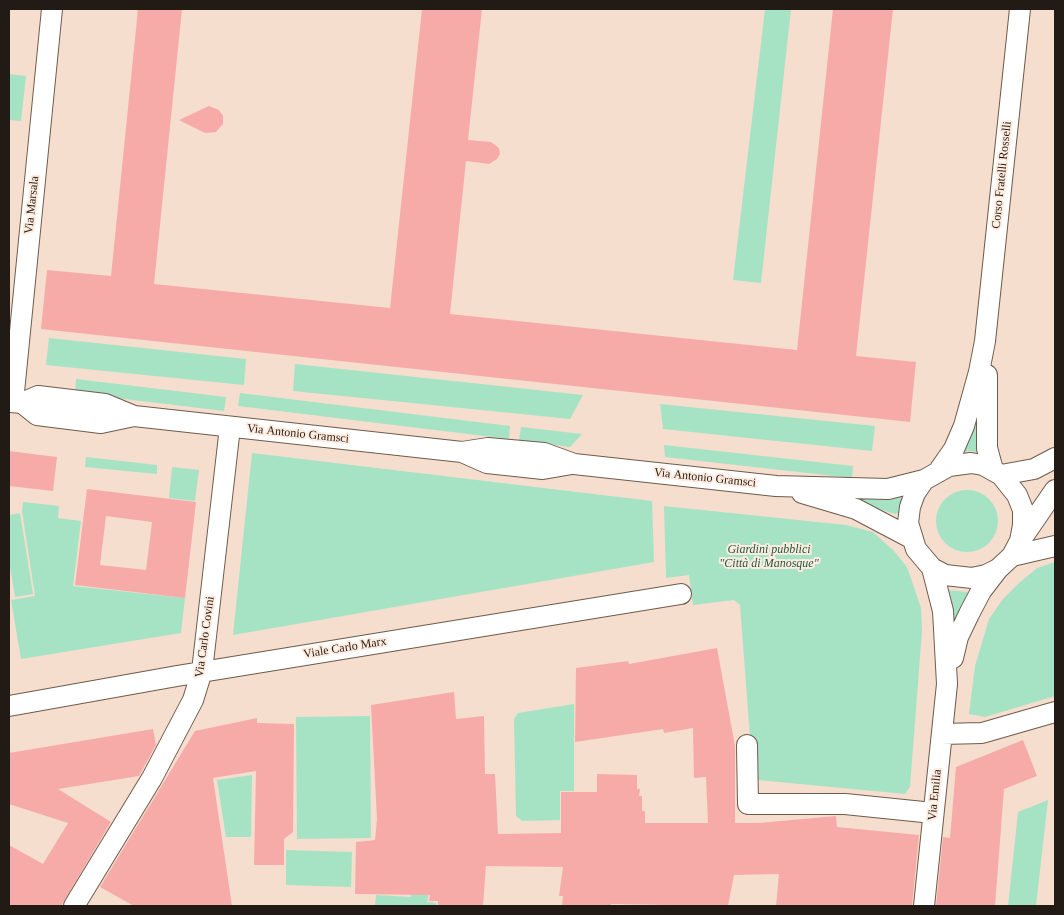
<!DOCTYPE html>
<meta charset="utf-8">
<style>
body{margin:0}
#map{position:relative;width:1064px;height:915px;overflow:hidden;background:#f5decd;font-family:Georgia,serif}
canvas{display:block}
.frame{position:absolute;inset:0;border:10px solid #221a14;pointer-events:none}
</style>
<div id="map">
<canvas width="1064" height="915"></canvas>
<div class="frame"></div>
</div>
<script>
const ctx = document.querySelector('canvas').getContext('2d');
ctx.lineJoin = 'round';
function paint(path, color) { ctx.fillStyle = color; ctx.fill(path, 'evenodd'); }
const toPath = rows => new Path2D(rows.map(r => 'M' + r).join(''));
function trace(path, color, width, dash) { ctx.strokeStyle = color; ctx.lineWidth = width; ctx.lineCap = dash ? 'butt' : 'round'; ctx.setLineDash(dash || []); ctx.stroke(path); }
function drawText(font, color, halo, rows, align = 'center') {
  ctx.font = font + ' Georgia,serif'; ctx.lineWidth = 4; ctx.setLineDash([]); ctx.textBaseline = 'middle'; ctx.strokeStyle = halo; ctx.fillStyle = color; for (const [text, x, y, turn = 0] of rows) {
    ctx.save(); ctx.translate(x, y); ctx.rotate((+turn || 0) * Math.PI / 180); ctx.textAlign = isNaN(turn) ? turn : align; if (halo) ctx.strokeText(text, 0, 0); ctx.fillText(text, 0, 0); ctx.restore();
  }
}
paint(toPath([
 [765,9,791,9,761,283,733,280],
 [9,74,26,76,21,121,9,120],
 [49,338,246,359,244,385,46,365],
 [295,364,583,395,570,419,293,391],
 [76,379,226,397,224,411,75,393],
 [240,393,510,426,509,439,238,406],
 [660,404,875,426,872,451,663,429],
 [975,417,977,418,977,436,980,453,971,451,961,452],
 [521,427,582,434,570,447,519,440],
 [664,445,853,466,852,478,665,457],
 [252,453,652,501,654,562,233,635],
 [86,457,157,465,157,474,85,467],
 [172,467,199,470,195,501,169,498],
 '936 521a31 31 0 1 1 62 0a31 31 0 1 1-62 0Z',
 [900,495,902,499,899,513,895,514,862,504,861,502,863,496],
 [23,502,59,506,58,518,81,521,73,586,185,598,181,633,21,659,11,600,35,596,22,511],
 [664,506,846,525,873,532,894,551,907,567,921,608,922,631,910,787,905,794,758,780,753,777,740,605,734,600,693,605,689,575,666,578],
 [20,513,33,594,15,597,9,560,9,515],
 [1055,562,1055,696,985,717,969,714,975,666,989,619,1003,599,1019,583,1037,568],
 [947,590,968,592,954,633],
 [574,704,574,791,560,791,560,820,522,821,516,816,514,719,518,713],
 [370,716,371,838,297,839,296,717],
 [252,775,251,837,226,837,217,780],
 [1048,800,1036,906,1008,906,1018,812],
 [286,850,352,852,351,887,286,885],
 [412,892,429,893,427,902,436,903,436,906,375,906,376,895,411,897]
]), '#a6e3c5');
paint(toPath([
 [138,9,182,9,154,284,390,308,422,9,482,9,468,140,491,142,499,148,500,154,497,159,489,164,466,161,450,314,797,350,833,9,893,9,856,356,916,362,910,422,41,329,47,270,111,276],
 [209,106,219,110,223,116,223,124,216,132,205,133,179,120],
 [9,451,57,457,53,491,9,486],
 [87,489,196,502,185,598,75,585],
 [106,516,152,522,146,570,100,565],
 [717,648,735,746,735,823,759,823,836,816,837,827,919,835,912,906,776,906,779,874,734,875,728,906,611,904,611,906,562,906,563,896,559,896,563,867,486,866,483,906,438,906,438,901,429,901,430,895,355,894,356,842,375,840,377,819,371,705,454,692,456,719,484,716,485,774,495,774,498,834,561,833,561,792,597,792,597,774,637,775,637,789,640,789,639,796,642,796,642,811,645,811,645,823,708,823,706,777,694,778,693,728,664,733,663,729,575,742,576,668,628,661,629,664],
 [257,718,257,723,294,724,293,832,284,839,284,865,254,865,256,771,213,778,232,906,134,906,100,887,195,731],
 [153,729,156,745,139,776,58,789,111,822,61,906,9,906,9,845,43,864,68,823,9,804,9,753],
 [1023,740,1037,776,1004,789,995,906,936,906,943,837,950,838,956,767]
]), '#f7aba9');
const street = toPath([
 [987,375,987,448,993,470],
 [11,402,22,403,37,415,101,423,134,416],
 [13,402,52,9],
 [22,403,38,396,105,404,134,416,462,452,488,448,544,453,574,464,776,486,888,489,924,480,949,466,971,463,983,465,1001,475,1017,495,1023,510,1023,525,1020,541,1012,556,998,569,986,575,972,578,945,575,932,568,916,549,908,523,910,507,915,493,924,480],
 [462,452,487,463,543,469,572,464],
 [940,469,954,449,964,426,979,372,985,341,1020,9],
 [1001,475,1034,469,1055,458],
 [802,493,856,509,911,538],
 [1022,538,1055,490],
 [1012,556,1055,546],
 [953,658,958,637,969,614,981,591,998,569],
 [9,706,177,676,681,594],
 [942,734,982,733,1055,712],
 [747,745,748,804,845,804,933,813],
 [74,906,152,778,193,700,202,671,230,427],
 [924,906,947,684,943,611,932,568]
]);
trace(street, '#6f5b4d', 22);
trace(street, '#fff', 20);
drawText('12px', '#221a14', '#ffecdf', [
 ["Corso Fratelli Rosselli",1002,175,-84],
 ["Via Marsala",32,205,-84],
 ["Via Antonio Gramsci",298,434,6],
 ["Via Antonio Gramsci",705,478,6],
 ["Via Carlo Covini",205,637,-82],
 ["Viale Carlo Marx",345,648,-9],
 ["Via Emilia",935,795,-84]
]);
drawText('italic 12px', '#1e5740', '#ffecdf', [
 ["Giardini pubblici",769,550],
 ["\"Città di Manosque\"",769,564]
]);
</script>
